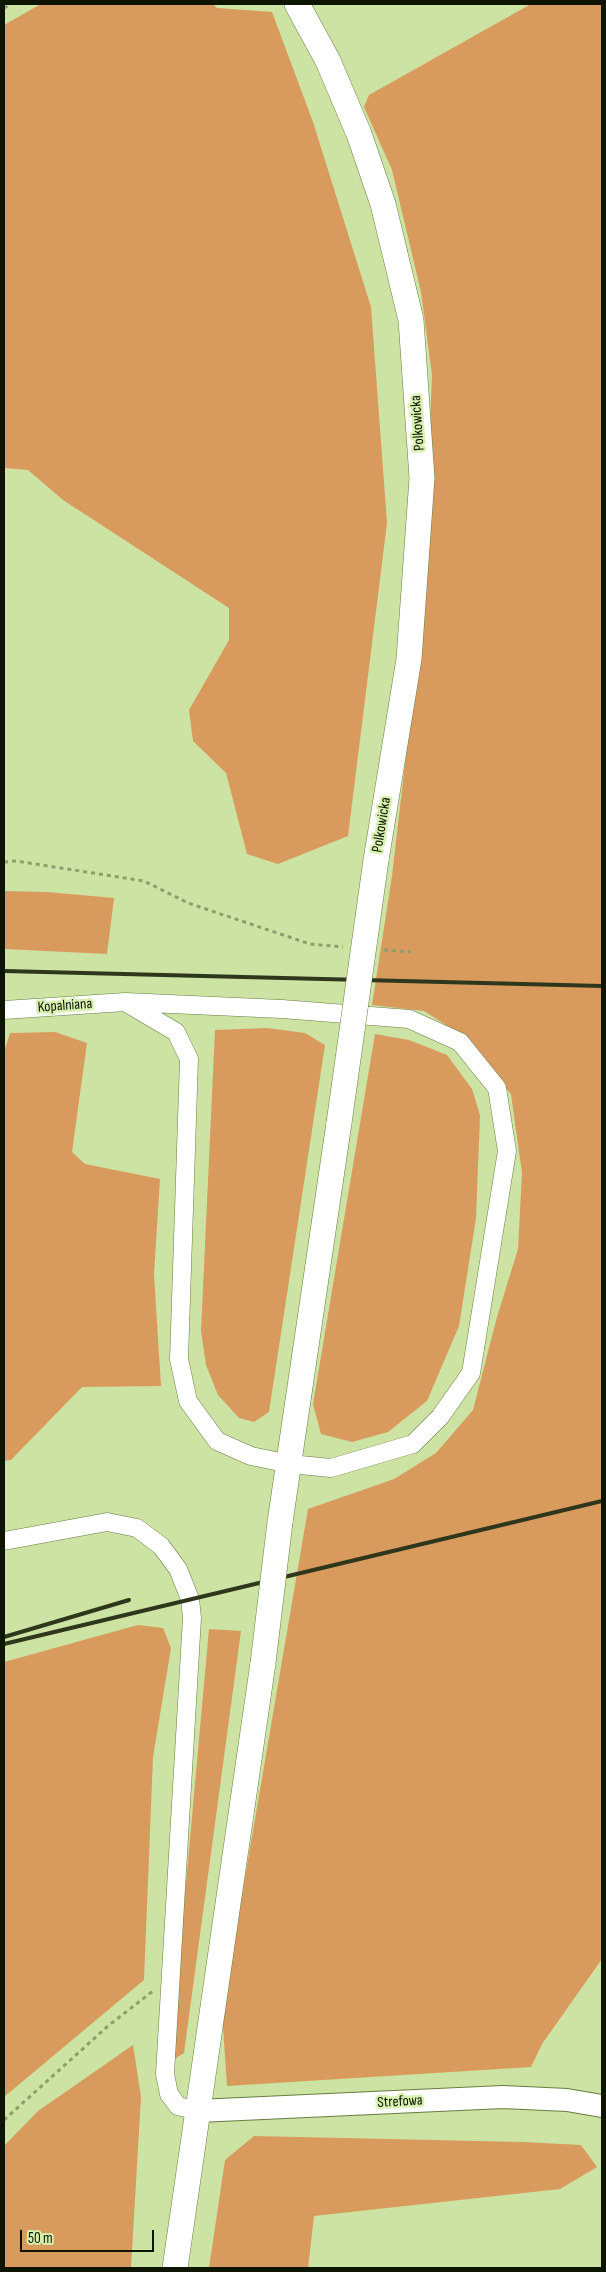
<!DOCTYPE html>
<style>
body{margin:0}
#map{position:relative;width:606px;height:2272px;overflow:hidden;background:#cce3a3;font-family:"Sofia Sans Condensed",sans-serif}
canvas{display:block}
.frame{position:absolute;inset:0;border:5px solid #0d1400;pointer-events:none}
.scale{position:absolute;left:20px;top:2230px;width:134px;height:22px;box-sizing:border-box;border:2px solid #0d1400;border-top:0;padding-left:6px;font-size:15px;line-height:18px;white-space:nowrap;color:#0d1400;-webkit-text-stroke:4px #d8f0b0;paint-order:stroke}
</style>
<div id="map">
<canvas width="606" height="2272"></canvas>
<div class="frame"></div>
<div class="scale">50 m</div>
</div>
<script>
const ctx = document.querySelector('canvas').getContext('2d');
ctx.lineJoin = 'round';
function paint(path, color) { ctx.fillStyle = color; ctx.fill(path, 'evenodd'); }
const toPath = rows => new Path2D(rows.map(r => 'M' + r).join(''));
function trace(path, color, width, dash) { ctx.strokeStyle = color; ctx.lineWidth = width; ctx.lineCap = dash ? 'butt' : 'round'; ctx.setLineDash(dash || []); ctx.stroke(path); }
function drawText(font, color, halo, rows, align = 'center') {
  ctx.font = font + ' "Sofia Sans Condensed",sans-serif'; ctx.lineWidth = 5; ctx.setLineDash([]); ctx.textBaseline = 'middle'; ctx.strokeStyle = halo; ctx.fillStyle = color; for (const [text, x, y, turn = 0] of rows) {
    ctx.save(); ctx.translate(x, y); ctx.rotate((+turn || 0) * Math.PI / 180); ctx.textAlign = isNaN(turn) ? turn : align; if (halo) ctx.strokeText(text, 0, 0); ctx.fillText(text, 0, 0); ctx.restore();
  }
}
paint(toPath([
 [41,4,213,4,217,8,272,12,313,122,371,307,387,523,348,836,278,864,247,854,226,773,193,741,189,710,229,640,229,608,63,500,28,470,4,468,4,25],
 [531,4,602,4,602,1959,542,2044,531,2067,227,2086,222,2012,308,1509,394,1479,436,1453,473,1410,497,1317,518,1249,522,1173,511,1094,457,1032,424,1011,372,1005,392,876,410,721,426,530,432,375,421,292,392,170,364,107,369,95],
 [4,891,47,892,114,898,107,954,4,949],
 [267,1028,305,1033,325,1045,269,1412,254,1422,239,1418,218,1395,206,1365,201,1331,215,1030],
 [55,1032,87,1043,72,1152,85,1164,160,1179,154,1274,161,1386,82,1387,11,1460,4,1461,4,1052,10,1033],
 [375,1034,409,1040,447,1055,472,1089,480,1115,476,1218,459,1326,427,1401,388,1432,352,1442,321,1434,313,1404],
 [138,1625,163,1628,171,1648,153,1757,144,1980,4,2097,4,1662],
 [209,1629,241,1631,184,2053,174,2059,178,1971],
 [133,2045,141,2097,131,2268,4,2268,4,2146,38,2111],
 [254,2136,523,2142,581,2145,597,2167,560,2189,314,2216,308,2268,209,2268,225,2160]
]), '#d99b5d');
const minor = toPath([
 [4,1010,125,1002,282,1009,409,1019,460,1042,497,1088,507,1151,471,1373,440,1417,413,1444,331,1468,290,1464,251,1456,217,1441,188,1401,179,1359,189,1059,176,1032,125,1002],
 [4,1541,107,1522,137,1528,161,1546,178,1569,190,1599,192,1618,165,2074,169,2094,178,2106,198,2111]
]);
const tertiary = toPath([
 [198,2111,503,2097,567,2100,602,2106]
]);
const secondary = toPath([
 [297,4,328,61,359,134,383,204,411,320,422,478,409,659,376,860],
 [280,1522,339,1123],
 [175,2268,263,1663]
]);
trace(minor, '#687c41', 19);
trace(tertiary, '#687c41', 24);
trace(secondary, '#687c41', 26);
trace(toPath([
 [4,8,11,4],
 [4,862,16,861,144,881,188,903,310,944,343,947],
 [384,950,411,952],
 [4,2120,108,2026,153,1991]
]), '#8d9e6d', 3, [4, 4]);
trace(minor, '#fff', 18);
trace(tertiary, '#fff', 22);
trace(secondary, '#fff', 25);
trace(toPath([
 [4,971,602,986],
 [4,1637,129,1600],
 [4,1644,602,1501]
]), '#2e371c', 4);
const secondaryBridge = toPath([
 [339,1123,376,860],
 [263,1663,280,1522]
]);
trace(secondaryBridge, '#687c41', 26, []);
trace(secondaryBridge, '#fff', 25);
drawText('15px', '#0d1400', '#d8f0b0', [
 ["Polkowicka",418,423,-94],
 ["Polkowicka",382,825,-81],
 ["Kopalniana",65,1006,-4],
 ["Strefowa",400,2102,-3]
]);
</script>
